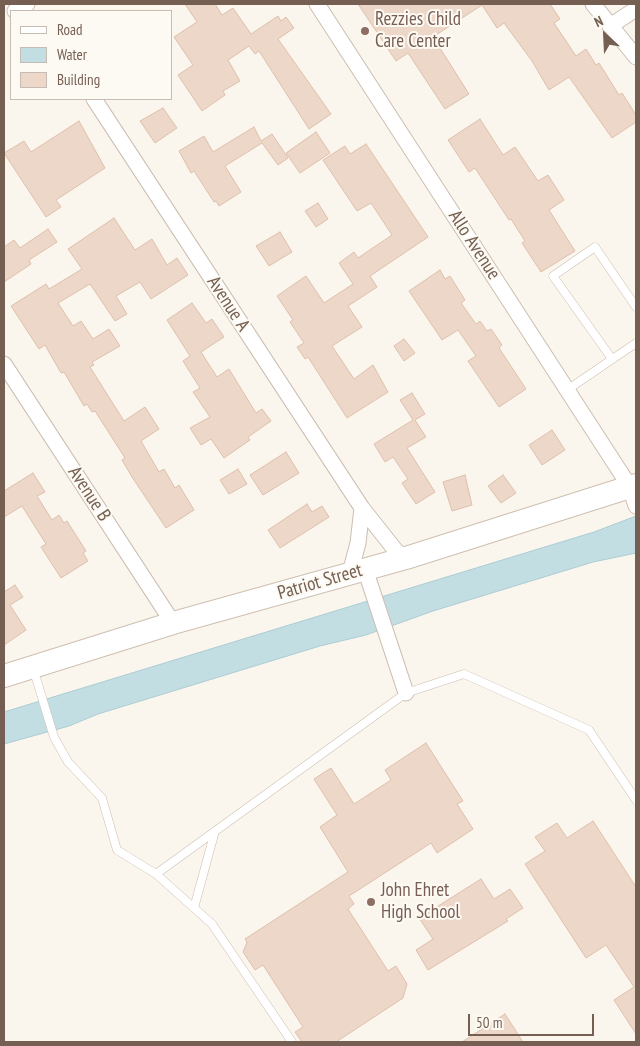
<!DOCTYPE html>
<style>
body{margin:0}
#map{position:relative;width:640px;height:1046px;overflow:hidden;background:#fbf6ed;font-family:"PT Sans Narrow",sans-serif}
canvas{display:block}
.frame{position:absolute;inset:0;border:5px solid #745f52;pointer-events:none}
.legend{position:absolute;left:10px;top:10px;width:162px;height:90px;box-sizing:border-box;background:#fdfaf3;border:1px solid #c6bcb3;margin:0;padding:6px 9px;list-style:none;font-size:15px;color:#745f52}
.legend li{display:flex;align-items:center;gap:10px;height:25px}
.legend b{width:25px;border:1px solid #c6bcb3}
.north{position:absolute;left:580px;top:10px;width:50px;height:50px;-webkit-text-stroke:4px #fdfaf3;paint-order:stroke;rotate:335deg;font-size:14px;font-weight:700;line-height:20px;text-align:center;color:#745f52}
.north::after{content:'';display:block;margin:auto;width:18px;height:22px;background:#745f52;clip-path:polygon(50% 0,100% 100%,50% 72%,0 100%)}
.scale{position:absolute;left:468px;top:1014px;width:126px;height:22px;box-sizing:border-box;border:2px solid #745f52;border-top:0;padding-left:6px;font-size:15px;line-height:18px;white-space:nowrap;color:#745f52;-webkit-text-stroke:4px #fdfaf3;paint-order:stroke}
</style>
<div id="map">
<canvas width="640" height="1046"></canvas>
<div class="frame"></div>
<ul class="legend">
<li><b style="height:6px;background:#fff"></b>Road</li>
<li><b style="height:14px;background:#c3dee3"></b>Water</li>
<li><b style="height:14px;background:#edd7c8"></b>Building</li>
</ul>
<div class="north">N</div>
<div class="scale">50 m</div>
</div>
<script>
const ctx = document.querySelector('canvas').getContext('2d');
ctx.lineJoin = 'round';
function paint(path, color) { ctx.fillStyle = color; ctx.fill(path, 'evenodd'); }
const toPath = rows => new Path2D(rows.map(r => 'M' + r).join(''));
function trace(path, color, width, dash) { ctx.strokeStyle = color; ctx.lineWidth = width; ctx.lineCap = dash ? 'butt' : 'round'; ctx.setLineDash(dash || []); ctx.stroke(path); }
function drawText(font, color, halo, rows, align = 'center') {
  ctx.font = font + ' "PT Sans Narrow",sans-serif'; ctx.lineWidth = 4; ctx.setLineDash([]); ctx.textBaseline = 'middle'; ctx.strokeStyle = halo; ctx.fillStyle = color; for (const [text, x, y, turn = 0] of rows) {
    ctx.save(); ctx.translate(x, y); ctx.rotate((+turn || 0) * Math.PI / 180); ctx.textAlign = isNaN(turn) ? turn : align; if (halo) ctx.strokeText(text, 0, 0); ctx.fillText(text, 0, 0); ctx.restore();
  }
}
const water = toPath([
 [636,516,636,553,593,562,433,611,366,635,320,646,98,714,69,726,4,744,4,712,594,532,636,516]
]);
paint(water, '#c3dee3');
trace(water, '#aaccd3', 1);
const building = toPath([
 [185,4,215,4,222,15,233,8,251,34,278,16,281,21,286,17,294,28,278,39,331,114,309,129,259,51,255,54,249,46,228,60,240,81,223,91,225,95,202,111,178,75,193,65,174,37,197,22,185,4],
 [358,4,550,4,560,19,554,23,576,56,586,49,596,65,599,63,619,95,622,93,636,115,636,122,612,138,569,77,549,90,532,61,504,23,497,28,482,5,433,37,469,94,445,109,408,53,396,61,358,4],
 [163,108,177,128,155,143,140,121,163,108],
 [480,119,503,155,515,147,538,181,548,175,564,200,549,210,575,251,541,272,522,243,525,241,511,219,509,220,475,168,469,172,448,140,480,119],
 [79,121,105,168,56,200,61,207,46,217,4,153,24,141,31,152,79,121],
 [254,127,261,141,272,134,288,158,278,165,262,143,225,166,241,192,219,206,216,201,214,202,194,171,191,173,179,151,204,136,213,152,254,127],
 [316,132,330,153,300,173,286,153,316,132],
 [366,144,428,237,370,276,377,287,348,306,362,327,332,346,354,379,373,365,388,392,347,418,308,357,305,359,297,347,304,343,290,322,293,320,277,296,306,276,324,303,353,284,339,263,354,252,358,258,392,235,371,203,357,211,323,160,345,146,350,154,366,144],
 [318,203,328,219,316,227,305,211,318,203],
 [114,218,135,250,152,239,167,265,177,258,188,275,151,299,140,282,116,296,127,314,115,321,90,284,58,303,73,326,81,321,93,339,109,329,120,346,92,362,94,365,90,367,124,421,145,407,159,429,141,441,159,472,164,469,175,488,179,485,194,510,166,528,132,477,122,460,125,458,95,411,92,412,87,404,84,406,64,372,61,373,45,345,39,349,11,306,46,284,49,289,82,269,68,249,114,218],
 [48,229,57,242,29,260,31,264,4,282,4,247,14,240,20,248,48,229],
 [280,232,292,252,269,266,256,246,280,232],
 [440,270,445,279,450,276,465,300,461,303,476,324,480,321,487,331,491,329,502,345,499,348,526,389,499,407,468,361,476,356,458,330,442,340,409,291,440,270],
 [192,303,206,323,212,319,224,337,201,352,217,377,229,369,256,413,262,409,271,421,248,437,250,440,224,458,211,439,201,445,190,428,210,417,193,392,200,388,183,361,190,356,167,320,192,303],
 [404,339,415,353,404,361,394,346,404,339],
 [412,393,425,414,415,420,426,437,407,448,435,492,416,504,402,483,408,479,393,457,385,462,374,444,413,420,400,400,412,393],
 [552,430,565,450,542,465,529,445,552,430],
 [286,452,299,473,263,495,250,475,286,452],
 [238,469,247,484,229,494,220,480,238,469],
 [33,473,45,492,37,496,52,520,59,515,64,523,67,521,86,551,83,553,88,561,61,578,41,547,46,544,22,506,4,517,4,491,33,473],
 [465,475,472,505,452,511,443,482,465,475],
 [503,475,516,493,501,503,488,486,503,475],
 [307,504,312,512,322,506,329,517,280,548,268,530,307,504],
 [15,585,23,597,10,605,26,630,4,645,4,592,15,585],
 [426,743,463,801,457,804,473,829,437,853,431,843,349,896,354,904,348,909,388,971,396,966,407,984,403,998,336,1042,302,1042,295,1032,303,1027,263,965,255,970,243,952,247,942,245,939,348,872,320,827,337,815,314,779,331,768,354,804,391,780,385,770,426,743],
 [593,821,636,887,636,1034,614,1000,634,987,606,945,586,958,525,864,545,851,535,837,557,823,567,838,593,821],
 [481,879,494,899,510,889,523,908,506,919,508,921,428,970,416,950,433,939,419,918,481,879],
 [505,1014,523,1042,462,1042,505,1014]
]);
paint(building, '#edd7c8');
trace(building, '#debfaa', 1);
const service = toPath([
 [612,359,553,276,595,247,636,307],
 [567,390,636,343],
 [33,668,54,737,68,762,102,798,117,850,156,874,212,924,292,1042],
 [156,874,406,693,464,674,589,730,636,800],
 [194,908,215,831]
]);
const minor = toPath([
 [317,4,630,487,636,506],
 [593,4,636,57],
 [15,11,27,4],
 [610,26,636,9],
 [94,99,362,508,396,551,406,558],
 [4,364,173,623],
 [365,569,406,693],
 [350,573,358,543,362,508]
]);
const secondary = toPath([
 [4,676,173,623,406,558,636,485]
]);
trace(service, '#ccbeb3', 9);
trace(minor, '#ccbeb3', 17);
trace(secondary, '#cebfb1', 24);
trace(service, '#fff', 8);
trace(minor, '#fff', 15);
trace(secondary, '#fff', 22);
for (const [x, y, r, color] of [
 [365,31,5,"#8d6e63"],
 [371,902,5,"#8d6e63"]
]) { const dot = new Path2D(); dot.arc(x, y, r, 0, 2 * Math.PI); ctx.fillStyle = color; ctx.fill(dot); trace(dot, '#fdfaf3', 2); }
drawText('19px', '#785e54', '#fdfaf3', [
 ["Rezzies Child",375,20],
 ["Care Center",375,42],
 ["John Ehret",381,891],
 ["High School",381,913]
], 'left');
drawText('19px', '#745f52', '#fdfaf3', [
 ["Allo Avenue",474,245,57],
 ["Avenue A",228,304,57],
 ["Avenue B",89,494,57],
 ["Patriot Street",320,582,-16]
]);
</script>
